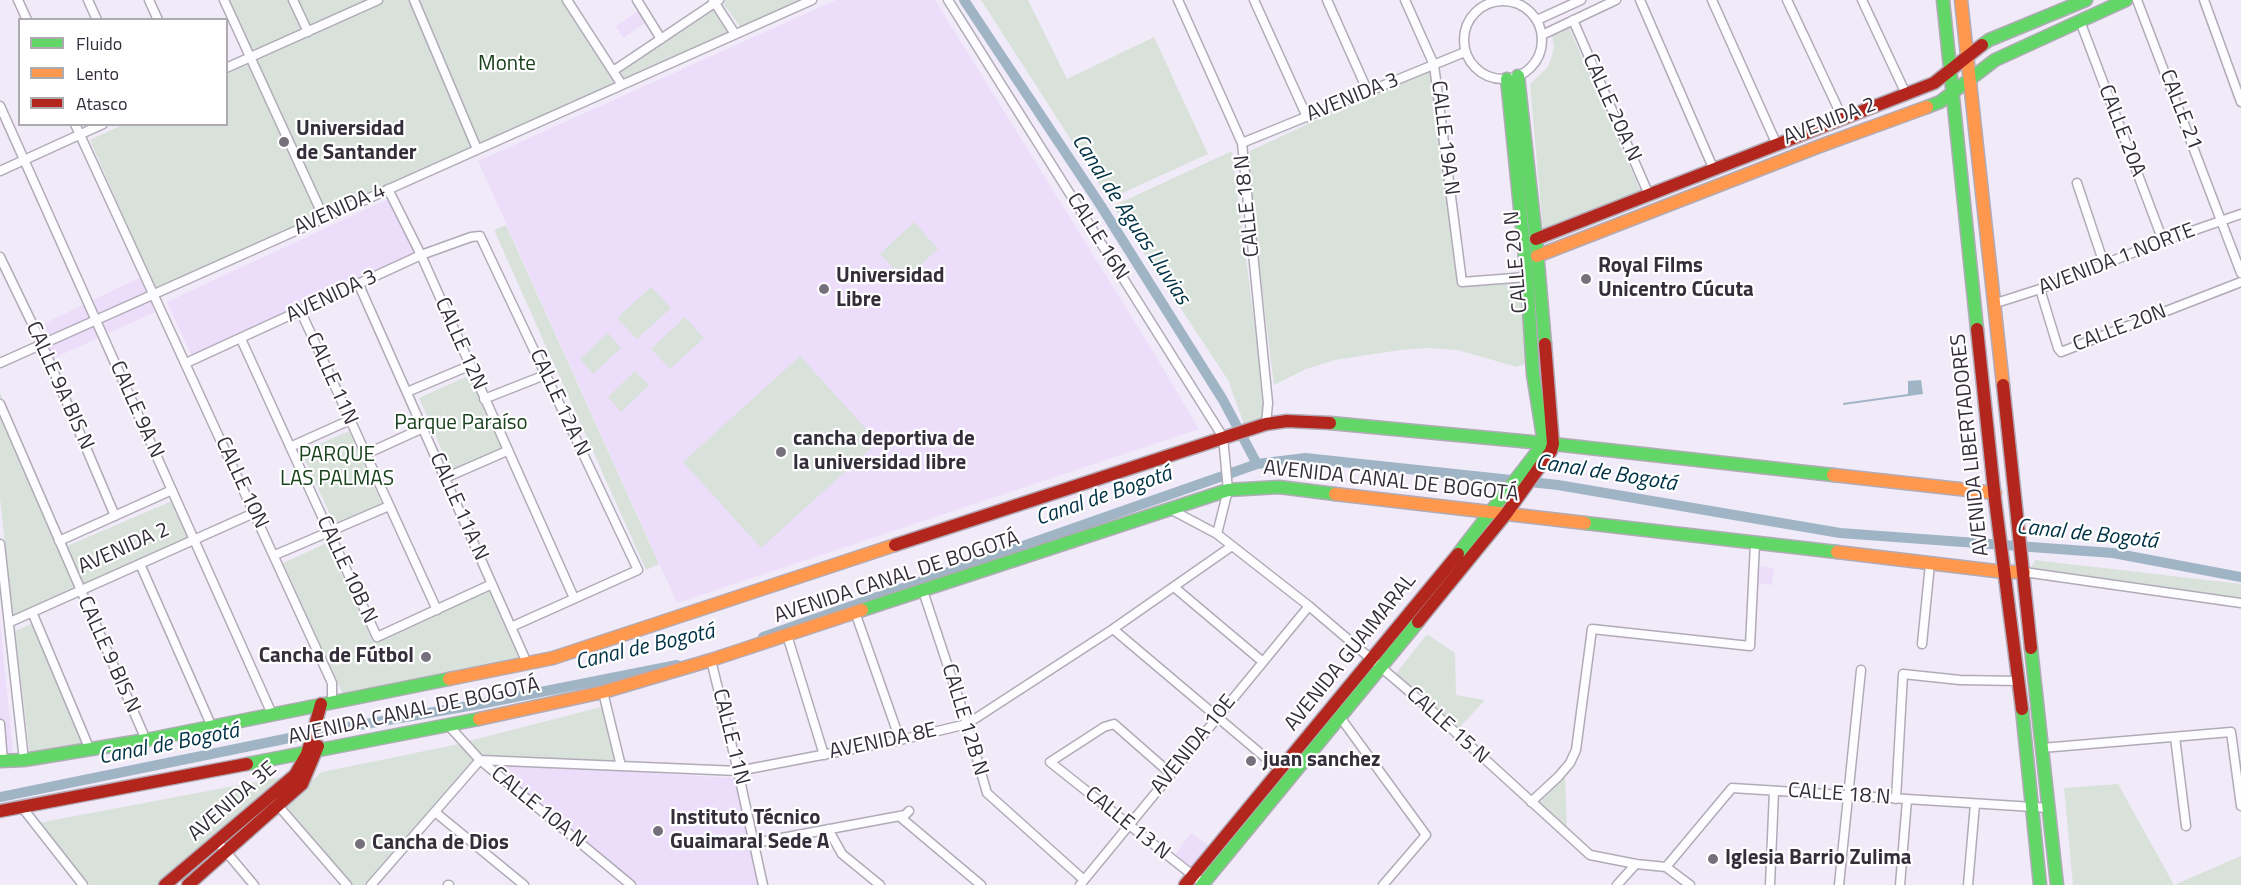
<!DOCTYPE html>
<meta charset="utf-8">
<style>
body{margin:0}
#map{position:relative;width:2241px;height:885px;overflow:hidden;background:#f1eaf8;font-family:"Titillium Web",sans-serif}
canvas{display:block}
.legend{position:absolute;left:18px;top:18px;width:210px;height:108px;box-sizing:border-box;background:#fff;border:2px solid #aeabb0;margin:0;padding:8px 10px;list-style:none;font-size:18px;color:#342e3a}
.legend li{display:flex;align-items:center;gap:12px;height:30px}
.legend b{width:30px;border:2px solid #aeabb0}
</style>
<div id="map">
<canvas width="2241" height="885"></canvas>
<ul class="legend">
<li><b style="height:8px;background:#63d668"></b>Fluido</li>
<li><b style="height:8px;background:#ff974d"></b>Lento</li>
<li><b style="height:8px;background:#b3261e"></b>Atasco</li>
</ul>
</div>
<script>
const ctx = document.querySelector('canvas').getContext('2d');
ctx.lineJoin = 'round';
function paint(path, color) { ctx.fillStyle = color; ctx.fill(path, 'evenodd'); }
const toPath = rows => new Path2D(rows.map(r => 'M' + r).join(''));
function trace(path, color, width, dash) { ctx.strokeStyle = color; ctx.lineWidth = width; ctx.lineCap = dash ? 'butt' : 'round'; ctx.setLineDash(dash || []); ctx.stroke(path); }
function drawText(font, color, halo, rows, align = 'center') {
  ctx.font = font + ' "Titillium Web",sans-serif'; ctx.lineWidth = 4.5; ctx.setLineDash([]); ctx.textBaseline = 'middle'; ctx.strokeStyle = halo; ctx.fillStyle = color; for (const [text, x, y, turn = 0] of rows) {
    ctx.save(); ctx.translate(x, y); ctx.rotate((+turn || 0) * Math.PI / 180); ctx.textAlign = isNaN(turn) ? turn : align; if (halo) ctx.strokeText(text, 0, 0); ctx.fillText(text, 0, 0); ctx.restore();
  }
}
paint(toPath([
 [836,0,935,0,1154,353,1199,429,677,603,478,161],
 [638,11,645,23,623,38,616,26],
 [390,198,417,255,192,356,167,302],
 [141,277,155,312,52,359,39,326],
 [1758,566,1774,568,1772,585,1758,583],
 [0,621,14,762,0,763],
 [488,763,735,778,758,885,635,885],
 [1191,833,1209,846,1192,870,1174,856]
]), '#ecdefa');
paint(toPath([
 [220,0,567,0,622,85,157,294,90,140,122,125,226,124,227,74,249,63],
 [725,0,803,0,741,28,722,2],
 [981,0,1028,0,1067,79,1154,37,1208,154,1109,199],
 [716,6,733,30,624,80,617,71],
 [1568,25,1641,192,1543,231,1530,84,1547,68,1551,59,1554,47,1552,36,1559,30],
 [1429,67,1458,285,1523,279,1527,363,1517,367,1458,350,1427,348,1400,350,1335,360,1306,369,1274,385,1249,187,1250,151],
 [1232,151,1265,405,1265,415,1260,420,1244,424,1228,380,1113,206],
 [914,222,938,249,904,280,880,254],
 [506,225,659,564,646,570,494,230],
 [651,287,671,308,637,339,617,318],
 [685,317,704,338,670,369,651,349],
 [608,333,621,348,593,374,580,359],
 [800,356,878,442,761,548,683,462],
 [635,371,649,385,621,412,608,397],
 [470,375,503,451,452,473,419,398],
 [0,393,65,547,172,501,192,540,13,617,0,498],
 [349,431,383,506,336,527,301,452],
 [327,543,373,642,489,591,519,659,347,703,283,563],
 [2035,560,2241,584,2241,599,2030,569],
 [34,623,85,746,30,756,15,631],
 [1427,634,1455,653,1456,695,1485,700,1458,729,1395,675],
 [605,706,617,761,482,757,465,742],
 [459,744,475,760,367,885,351,885,284,804,322,772],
 [1565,772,1567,833,1534,803],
 [282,777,161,885,90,885,38,823],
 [2118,784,2174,885,2241,856,2241,885,2073,885,2064,788]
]), '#d8e2db');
paint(toPath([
 [1921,380,1923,394,1843,405,1843,403,1908,394,1908,381]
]), '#9fb5c6');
trace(toPath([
 [964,0,1101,206,1223,400,1257,464],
 [763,637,1257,464,1305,458,1558,485,1840,533,2113,553,2241,577],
 [0,797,314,733,480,704,677,665]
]), '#9fb5c6', 10);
const street = toPath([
 [18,0,27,20],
 [88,0,97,20],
 [149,0,158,20],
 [224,0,324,218],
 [293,0,308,32],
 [414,0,477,149],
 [567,0,622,85],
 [637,0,661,39],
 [713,0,735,34],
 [948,0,1223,437,1228,490,1217,534],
 [1178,0,1242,143,1268,403,1266,424],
 [1254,0,1307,117],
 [1327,0,1368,92],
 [1405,0,1434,65,1462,282,1527,277],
 [1640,0,1714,170],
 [1712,0,1777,145],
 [1787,0,1843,119],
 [1862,0,1906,94],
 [2137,0,2241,273],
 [2204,0,2241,102],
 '1464 40a39 39 0 1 1 78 0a39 39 0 1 1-78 0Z',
 [1537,20,1581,0],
 [1573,20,1649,195],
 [2080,21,2163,241],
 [1542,35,1616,0],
 [226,68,378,0],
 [613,71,719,0],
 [0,106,272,714],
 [75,124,327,672,332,683,332,702],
 [1242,143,1465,52],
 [0,171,103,124],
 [2077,183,2104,264],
 [388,189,421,255,574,598],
 [0,257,42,344,115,516],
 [359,285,527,663],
 [2040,289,2058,348,2061,352,2241,282],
 [1993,304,2040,289,2163,241,2241,214],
 [301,312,437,610],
 [241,339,377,637,492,584],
 [0,363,812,0],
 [186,363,421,255,471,237,480,236,638,570,511,627],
 [407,392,469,366],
 [484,399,545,375],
 [0,404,146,740],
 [290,447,350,420],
 [366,454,423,428],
 [445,478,507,451],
 [1168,508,1217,534,1309,606,1431,710,1590,855,1636,864,1666,867,1690,885],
 [59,541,172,490],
 [0,544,24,760],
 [275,555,389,506],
 [140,564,212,727],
 [2024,572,2241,603],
 [1174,587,1263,662],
 [923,591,967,724,987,793,1084,880],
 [32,612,90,750],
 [855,612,900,740],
 [10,622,254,513],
 [1113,629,1280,770],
 [787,635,824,755],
 [1922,644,1930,564],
 [711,660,738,771,763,885],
 [603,692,621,766],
 [1340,717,1426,835,1383,885],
 [0,724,3,761],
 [449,726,480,760,631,885],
 [2175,737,2186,826],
 [2042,748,2231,732,2241,806],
 [1171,774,1114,724,1104,727,1050,762,1205,885],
 [1896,799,1903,674,1960,680,2019,681],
 [275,802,347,885],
 [1531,802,1558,777,1570,763,1576,750,1592,629,1750,646,1755,543],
 [21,806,83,885],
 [435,812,524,885],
 [899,816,981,885],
 [828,829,842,854,880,885],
 [217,841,254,885],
 [755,843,905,815,909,811],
 [1666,867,1732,788,2049,808],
 [371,885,480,760,738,771,900,740,967,724,1113,629,1232,546],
 [448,885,449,885],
 [1080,885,1309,606],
 [1617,885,1636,864],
 [1770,885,1774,791],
 [1839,885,1861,670],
 [1900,885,1907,800],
 [1968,885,1975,804]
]);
const fast = toPath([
 [1943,0,1977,329],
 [1982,45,1989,40,2086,0],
 [1518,76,1536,239,1545,344],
 [1927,107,1940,102,1995,60,2126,0],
 [1330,423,1553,444,1833,475],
 [1585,523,1837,552],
 [1458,554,1544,443,1533,374,1527,277,1507,79],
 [862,610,1228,490,1279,487,1335,494],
 [2031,648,2057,885],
 [2022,709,2040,885],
 [0,761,24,760,146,740,449,679],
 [247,764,479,719],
 [1202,885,1418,622]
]);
const slow = toPath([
 [1961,0,2003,385],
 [1537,256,1820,146,1927,107],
 [1833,475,1995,493],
 [1335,494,1585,523],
 [1837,552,2004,572,2024,572],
 [449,679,553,658,895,545],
 [479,719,603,692,711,660,862,610]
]);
const jam = toPath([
 [1536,239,1934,83,1982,45],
 [1977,329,1995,500,2022,709],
 [2003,385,2031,648],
 [895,545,1266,424,1287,421,1330,423],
 [1418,622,1506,514,1551,451,1553,444,1545,344],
 [0,811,247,764],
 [165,885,295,775,307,754,321,704],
 [188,885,302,784,318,746],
 [1185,885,1458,554]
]);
trace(street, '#b1abb7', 11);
trace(fast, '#b1abb7', 15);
trace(slow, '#b1abb7', 15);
trace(jam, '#b1abb7', 15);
trace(street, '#fdfcfe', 8);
trace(fast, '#63d668', 12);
trace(slow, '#ff974d', 12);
trace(jam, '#b3261e', 12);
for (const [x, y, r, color] of [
 [284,142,6,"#76707c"],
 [1586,279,6,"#76707c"],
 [824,289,6,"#76707c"],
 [781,452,6,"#76707c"],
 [426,657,6,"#76707c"],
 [1251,761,6,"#76707c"],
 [658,831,6,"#76707c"],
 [360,844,6,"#76707c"],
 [1713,859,6,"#76707c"]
]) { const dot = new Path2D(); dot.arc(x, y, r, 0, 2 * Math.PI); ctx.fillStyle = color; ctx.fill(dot); trace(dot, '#fff', 2); }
drawText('21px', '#1a421e', '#fff', [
 ["Monte",507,65],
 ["Parque Paraíso",461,424],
 ["PARQUE",337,456],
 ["LAS PALMAS",337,480]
]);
drawText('21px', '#342e3a', '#fff', [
 ["AVENIDA 3",1353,98,-22],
 ["CALLE 20A N",1611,108,66],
 ["CALLE 21",2180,110,69],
 ["AVENIDA 2",1830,122,-21],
 ["CALLE 20A",2121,131,69],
 ["CALLE 19A N",1444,138,83],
 ["CALLE 18 N",1248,206,-96],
 ["AVENIDA 4",340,210,-24],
 ["CALLE 16N",1097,237,58],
 ["AVENIDA 1 NORTE",2117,260,-21],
 ["CALLE 20 N",1517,262,-95],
 ["AVENIDA 3",332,297,-25],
 ["CALLE 20N",2120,329,-21],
 ["CALLE 12N",460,344,66],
 ["CALLE 11N",331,379,66],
 ["CALLE 9A BIS N",59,386,66],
 ["CALLE 12A N",559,403,65],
 ["CALLE 9A N",136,410,66],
 ["AVENIDA LIBERTADORES",1971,445,-96],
 ["AVENIDA CANAL DE BOGOTÁ",1391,482,6],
 ["CALLE 10N",241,483,65],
 ["CALLE 11A N",458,507,66],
 ["AVENIDA 2",124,549,-24],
 ["CALLE 10B N",346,570,65],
 ["AVENIDA CANAL DE BOGOTÁ",897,578,-18],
 ["AVENIDA GUAIMARAL",1351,653,-51],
 ["CALLE 9 BIS N",108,655,66],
 ["AVENIDA CANAL DE BOGOTÁ",414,712,-12],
 ["CALLE 12B N",964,720,73],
 ["CALLE 15 N",1447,726,42],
 ["CALLE 11N",730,737,76],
 ["AVENIDA 8E",883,742,-12],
 ["AVENIDA 10E",1194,745,-51],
 ["CALLE 18 N",1839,795,4],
 ["AVENIDA 3E",233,802,-41],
 ["CALLE 10A N",538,808,39],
 ["CALLE 13 N",1127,824,39]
]);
drawText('bold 21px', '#342e3a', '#fff', [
 ["Universidad",296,130],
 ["de Santander",296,154],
 ["Royal Films",1598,267],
 ["Unicentro Cúcuta",1598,291],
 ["Universidad",836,277],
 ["Libre",836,301],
 ["cancha deportiva de",793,440],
 ["la universidad libre",793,464],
 ["Cancha de Fútbol",414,657,"right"],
 ["juan sanchez",1263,761],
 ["Instituto Técnico",670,819],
 ["Guaimaral Sede A",670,843],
 ["Cancha de Dios",372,844],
 ["Iglesia Barrio Zulima",1725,859]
], 'left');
drawText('italic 22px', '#003246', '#fff', [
 ["Canal de Aguas Lluvias",1130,220,57],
 ["Canal de Bogotá",1606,474,9],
 ["Canal de Bogotá",1104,497,-19],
 ["Canal de Bogotá",2087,535,6],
 ["Canal de Bogotá",645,648,-13],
 ["Canal de Bogotá",169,745,-11]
]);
</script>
